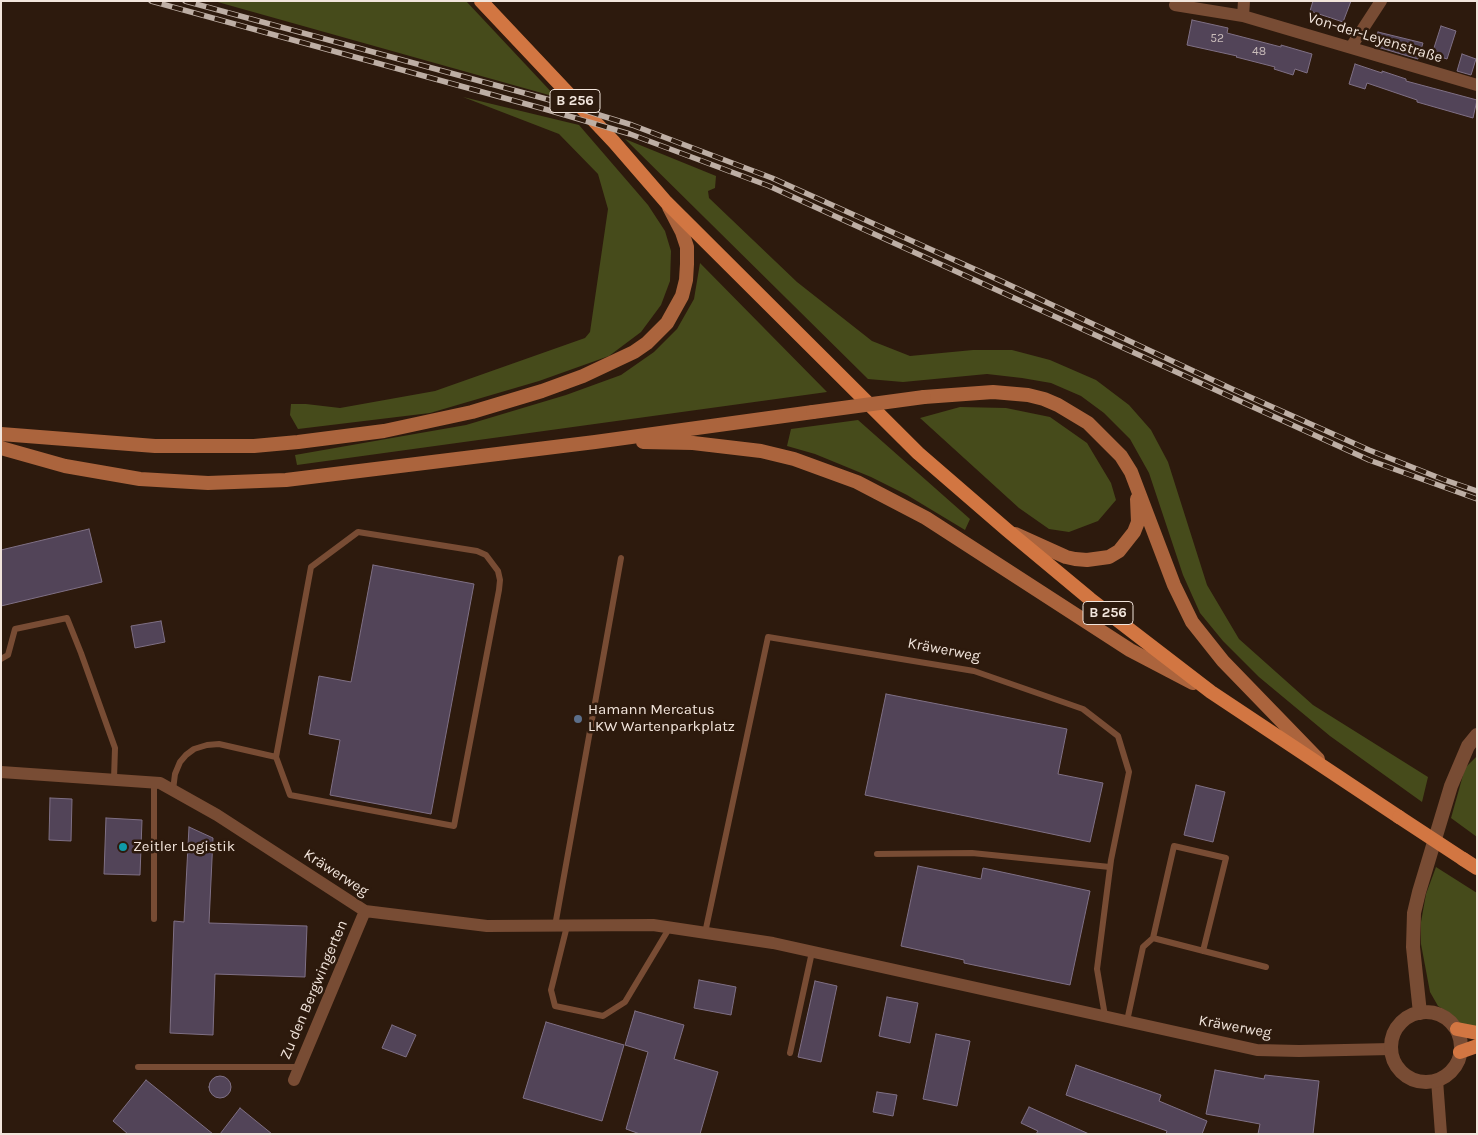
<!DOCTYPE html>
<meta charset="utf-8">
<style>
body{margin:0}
#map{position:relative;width:1478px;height:1135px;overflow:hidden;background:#2d1a0d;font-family:Karla,sans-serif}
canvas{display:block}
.frame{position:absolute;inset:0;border:2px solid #f2e5dc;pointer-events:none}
</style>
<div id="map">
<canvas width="1478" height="1135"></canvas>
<div class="frame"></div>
</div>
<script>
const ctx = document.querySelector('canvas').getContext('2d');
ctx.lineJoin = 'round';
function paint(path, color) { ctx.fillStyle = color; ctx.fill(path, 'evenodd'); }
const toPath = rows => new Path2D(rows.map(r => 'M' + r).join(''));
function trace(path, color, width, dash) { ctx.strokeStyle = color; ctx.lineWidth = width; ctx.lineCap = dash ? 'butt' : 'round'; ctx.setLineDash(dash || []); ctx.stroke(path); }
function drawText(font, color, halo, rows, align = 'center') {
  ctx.font = font + ' Karla,sans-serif'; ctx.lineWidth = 5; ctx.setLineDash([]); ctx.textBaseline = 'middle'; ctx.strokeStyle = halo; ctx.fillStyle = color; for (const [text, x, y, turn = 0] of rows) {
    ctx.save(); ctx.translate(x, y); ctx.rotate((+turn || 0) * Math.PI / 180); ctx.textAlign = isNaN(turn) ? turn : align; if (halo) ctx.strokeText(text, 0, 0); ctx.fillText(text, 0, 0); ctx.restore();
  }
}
paint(toPath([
 [214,1,466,1,556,97],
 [463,97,579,125,648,205,665,231,671,251,670,281,661,305,641,332,609,356,539,381,430,413,298,429,290,415,291,404,306,404,340,408,435,391,585,338,590,332,608,209,598,174,559,134],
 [625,139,716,176,715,188,708,191,709,198,797,282,872,341,910,356,973,350,1012,350,1050,360,1096,380,1129,405,1151,430,1168,462,1207,585,1239,639,1313,705,1428,777,1422,802,1330,736,1259,677,1223,641,1200,613,1183,575,1149,473,1130,439,1104,413,1081,396,1051,383,1022,378,987,374,903,382,868,379],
 [700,263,827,392,297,465,295,455,466,425,566,395,621,375,654,352,677,329,694,299],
 [960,407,1006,408,1050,417,1087,443,1111,483,1116,500,1098,521,1069,532,1049,529,1019,508,920,418],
 [858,420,970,519,965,530,907,495,871,477,815,454,787,446,791,429],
 [1477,756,1477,837,1451,818,1465,768],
 [1436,867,1477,893,1477,1029,1461,1024,1450,1013,1438,1006,1430,992,1421,944,1421,922,1426,894]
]), '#464b1b');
const building = toPath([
 [1313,1,1351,1,1343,22,1310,11,1313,1],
 [1192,20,1228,28,1227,33,1281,47,1281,45,1312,54,1307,73,1295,69,1293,75,1274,69,1275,67,1236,57,1237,56,1187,45,1192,20],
 [1441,26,1456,31,1447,59,1432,54,1441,26],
 [1378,32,1423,43,1418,59,1374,46,1378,32],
 [1462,54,1476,59,1471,75,1457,71,1462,54],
 [1355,64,1382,73,1382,71,1406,79,1406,81,1477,100,1473,118,1417,102,1417,100,1367,83,1365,89,1349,84,1355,64],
 [89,529,102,582,1,606,1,550,89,529],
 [373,565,474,584,431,814,330,795,340,740,309,734,319,676,351,682,373,565],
 [161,621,165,642,135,648,131,626,161,621],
 [886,694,1067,729,1058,774,1103,783,1090,842,865,795,886,694],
 [1196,785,1225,792,1213,842,1184,835,1196,785],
 [50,798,72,799,71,841,49,840,50,798],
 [106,818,142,820,140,875,104,874,106,818],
 [189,827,213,838,209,923,307,926,305,977,215,974,213,1035,170,1033,174,921,184,922,189,827],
 [918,866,981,879,983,868,1090,891,1070,985,964,963,964,960,901,946,918,866],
 [699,980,736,987,731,1015,694,1008,699,980],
 [815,981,837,986,821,1062,798,1057,815,981],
 [887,997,918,1003,910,1043,879,1036,887,997],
 [635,1011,684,1025,674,1059,718,1072,700,1134,640,1134,626,1129,648,1052,625,1045,635,1011],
 [546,1022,624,1045,602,1121,523,1098,546,1022],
 [392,1025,416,1035,406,1057,382,1048,392,1025],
 [936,1034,970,1041,957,1106,923,1099,936,1034],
 [1076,1065,1161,1095,1159,1101,1207,1121,1202,1134,1166,1134,1167,1131,1066,1095,1076,1065],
 [1215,1070,1264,1079,1265,1075,1319,1081,1313,1134,1258,1134,1260,1124,1206,1114,1215,1070],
 '209 1087a11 11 0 1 1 22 0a11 11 0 1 1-22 0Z',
 [146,1080,213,1134,128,1134,113,1121,146,1080],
 [877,1092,897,1095,893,1116,873,1112,877,1092],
 [1029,1107,1089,1134,1036,1134,1038,1131,1021,1123,1029,1107],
 [240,1108,272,1134,220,1134,240,1108]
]);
paint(building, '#524458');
trace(building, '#7f7085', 1);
trace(toPath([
 [1,659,8,655,15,629,67,618,81,653,115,748,114,779],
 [173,790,175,774,180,762,186,755,194,749,207,745,219,744,276,757,290,795,454,826,499,590,500,580,498,571,486,555,477,551,358,532,311,567,276,757],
 [877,854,972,853,1110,867],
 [154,919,154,782],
 [555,926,621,558],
 [567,926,551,990,555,1006,603,1016,625,1002,670,927],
 [705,933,768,637,974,671,1083,709,1118,736,1129,772,1111,860,1097,969,1105,1016],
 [1153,938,1174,846,1226,858,1203,951],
 [1127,1021,1143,947,1153,938,1266,967],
 [790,1053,812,952],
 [138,1067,300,1067]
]), '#784c34', 6);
trace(toPath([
 [1175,5,1243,16,1477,85],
 [1243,16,1244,1],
 [1351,47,1381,1],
 [1,772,160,783,217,815,365,911,487,926,653,925,773,943,1257,1050,1299,1051,1391,1049],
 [294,1080,365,911],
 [1437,1080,1441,1134]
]), '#784c34', 12);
trace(toPath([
 '1391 1047a35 35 0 1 1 70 0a35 35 0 1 1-70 0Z',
 [1420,1013,1413,947,1414,913,1419,892,1451,786,1468,746,1477,735]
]), '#784c34', 14);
trace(toPath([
 [924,397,993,392,1028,395,1044,399,1058,405,1088,423,1121,456,1131,472,1174,585,1192,622,1223,661,1318,759],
 [1,434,155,446,254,446,298,442,384,431,472,412,542,391,583,376,634,352,647,343,667,323,682,296,686,280,687,264,687,247,682,232,669,207],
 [643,442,693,443,761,451,794,459,857,482,926,518,1130,650,1193,683],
 [1,448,65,466,140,479,208,483,286,480,595,442,813,412],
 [1015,534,1066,557,1075,559,1087,560,1109,557,1119,551,1134,532,1138,522,1137,499]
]), '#ab643d', 14);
trace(toPath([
 [481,1,614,142,666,202,918,453,1007,530,1090,599,1211,692,1399,817],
 [1463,859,1477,868],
 [1457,1029,1477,1033],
 [1460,1052,1477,1046]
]), '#d27642', 14);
const rail = toPath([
 [151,1,548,110,630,134,769,186,1369,460,1477,499],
 [185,1,550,100,632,125,772,178,1001,281,1232,389,1369,450,1442,479,1477,491]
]);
trace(rail, '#bdaea4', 5.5);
trace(rail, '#2d1a0d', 4, [11]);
trace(toPath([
 [813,412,924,397]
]), '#ab643d', 14);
trace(toPath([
 [1399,817,1463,859]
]), '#d27642', 14);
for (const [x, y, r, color] of [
 [578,719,5,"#5c6f8a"],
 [123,847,5,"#0f9aa8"]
]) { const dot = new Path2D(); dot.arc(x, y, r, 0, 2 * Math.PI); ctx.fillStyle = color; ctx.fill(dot); trace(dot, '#2d1a0d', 2); }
drawText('12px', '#cabdbb', null, [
 ["52",1217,39],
 ["48",1259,52]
]);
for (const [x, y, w] of [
 [575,101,50],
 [1108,613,50]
]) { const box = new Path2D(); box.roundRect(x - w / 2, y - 11.5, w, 23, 4); ctx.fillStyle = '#2d1a0d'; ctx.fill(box); trace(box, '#f2e5dc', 1); }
drawText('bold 14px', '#f2e5dc', null, [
 ["B 256",575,101],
 ["B 256",1108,613]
]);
drawText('15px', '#f2e5dc', '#2d1a0d', [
 ["Von-der-Leyenstraße",1375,38,17],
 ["Kräwerweg",944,650,11],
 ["Kräwerweg",336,873,33],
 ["Zu den Bergwingerten",314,990,-67],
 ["Kräwerweg",1235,1027,10]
]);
drawText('15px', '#f2e5dc', '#2d1a0d', [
 ["Hamann Mercatus",588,710],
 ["LKW Wartenparkplatz",588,727],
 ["Zeitler Logistik",133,847]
], 'left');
</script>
